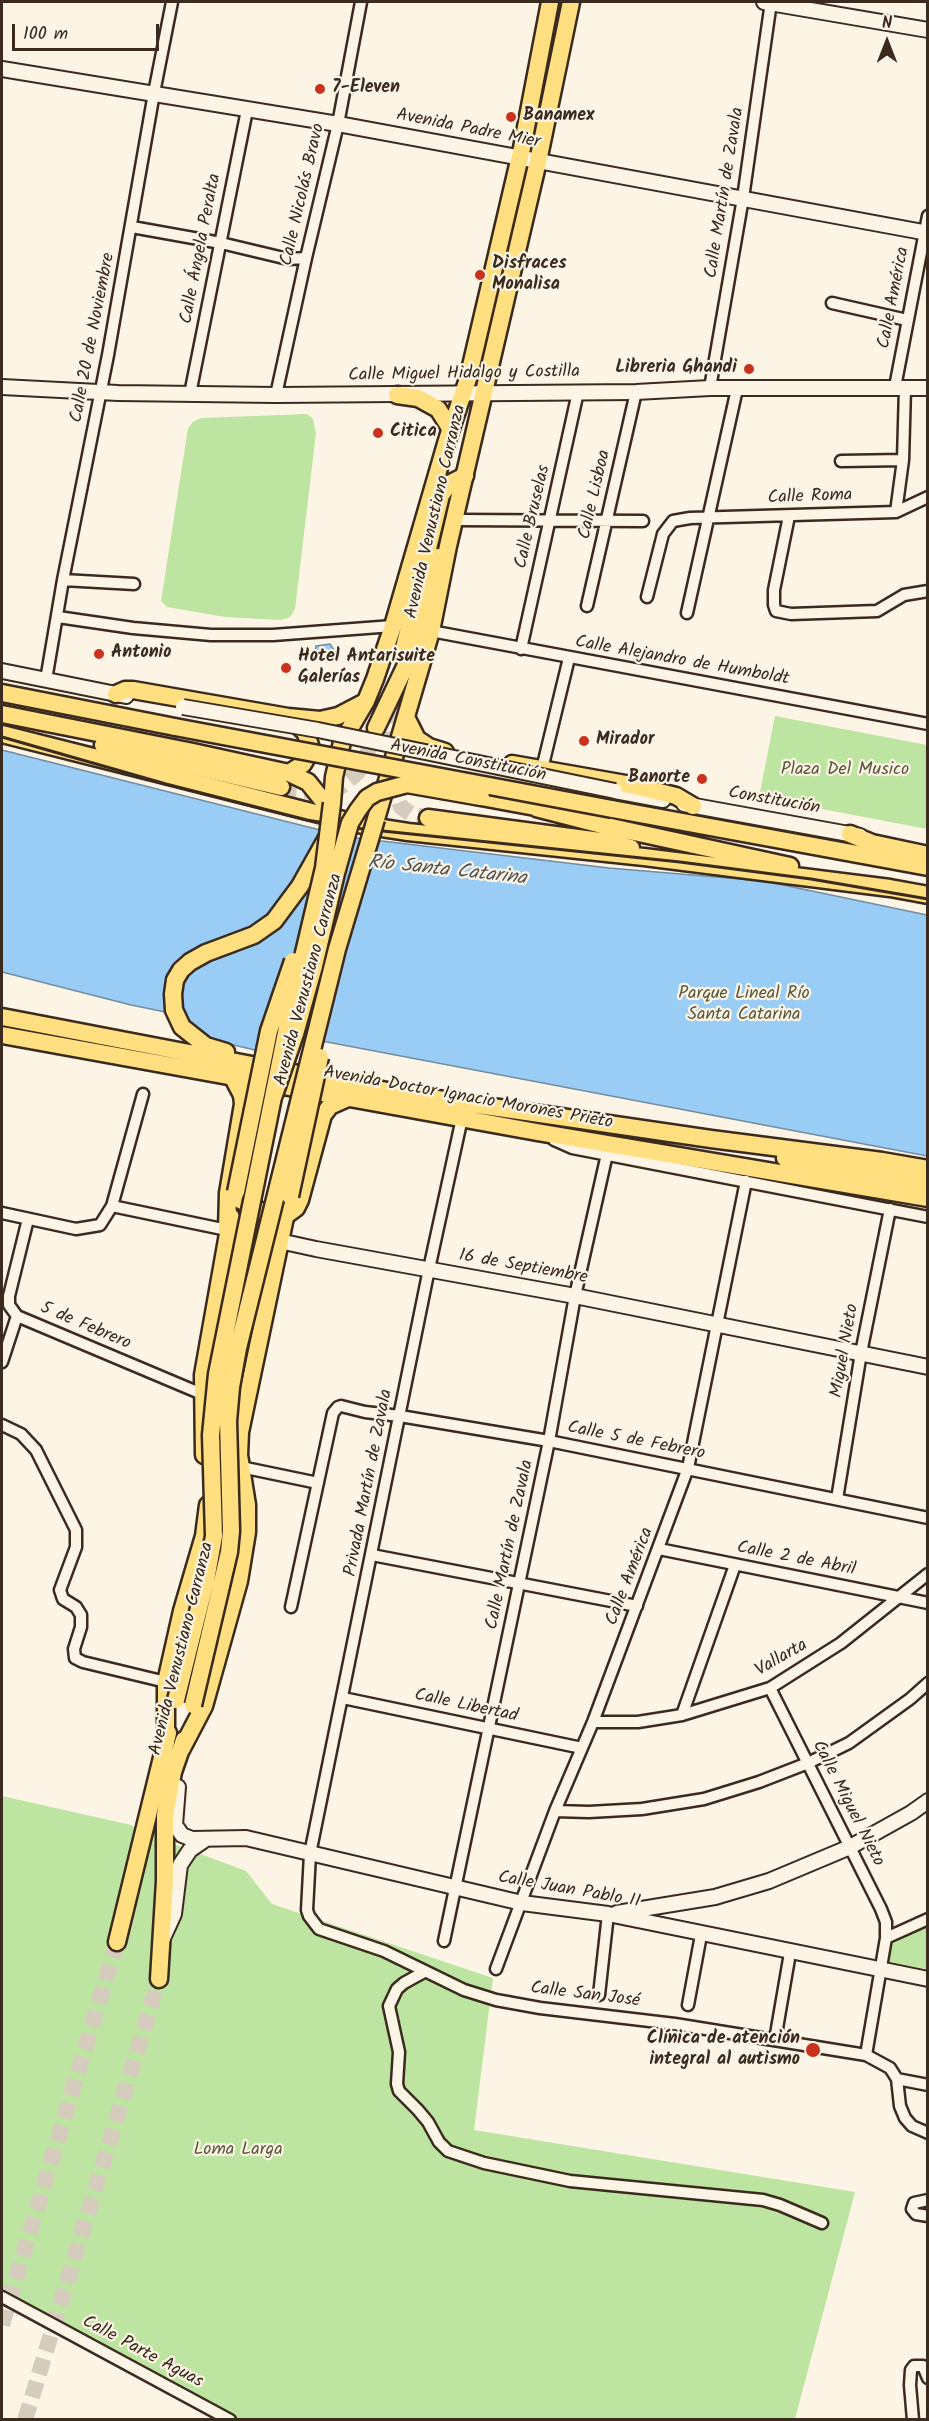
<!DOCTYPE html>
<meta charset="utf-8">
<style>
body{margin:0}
#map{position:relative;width:929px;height:2421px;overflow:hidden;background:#fcf5e5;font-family:Kalam,sans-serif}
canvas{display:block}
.frame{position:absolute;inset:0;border:3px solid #3b2a1e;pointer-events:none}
.north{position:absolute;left:857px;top:12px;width:60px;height:60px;-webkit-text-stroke:4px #fcf5e5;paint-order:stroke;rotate:0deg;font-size:16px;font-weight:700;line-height:24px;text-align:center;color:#3b2a1e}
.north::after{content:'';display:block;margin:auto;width:21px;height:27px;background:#3b2a1e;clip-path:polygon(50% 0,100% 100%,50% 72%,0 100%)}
.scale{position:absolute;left:12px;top:24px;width:147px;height:27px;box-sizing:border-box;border:3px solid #3b2a1e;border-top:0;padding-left:8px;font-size:18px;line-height:21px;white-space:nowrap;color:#3b2a1e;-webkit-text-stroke:4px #fcf5e5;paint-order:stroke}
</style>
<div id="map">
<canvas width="929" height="2421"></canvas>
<div class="frame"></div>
<div class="north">N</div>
<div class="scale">100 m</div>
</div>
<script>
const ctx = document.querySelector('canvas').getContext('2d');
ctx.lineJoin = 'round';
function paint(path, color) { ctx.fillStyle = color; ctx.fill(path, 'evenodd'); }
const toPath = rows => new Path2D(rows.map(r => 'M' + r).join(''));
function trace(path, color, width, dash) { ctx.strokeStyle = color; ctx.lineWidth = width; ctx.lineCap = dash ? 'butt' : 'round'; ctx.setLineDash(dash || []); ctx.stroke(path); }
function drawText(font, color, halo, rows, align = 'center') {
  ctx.font = font + ' Kalam,sans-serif'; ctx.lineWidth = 4.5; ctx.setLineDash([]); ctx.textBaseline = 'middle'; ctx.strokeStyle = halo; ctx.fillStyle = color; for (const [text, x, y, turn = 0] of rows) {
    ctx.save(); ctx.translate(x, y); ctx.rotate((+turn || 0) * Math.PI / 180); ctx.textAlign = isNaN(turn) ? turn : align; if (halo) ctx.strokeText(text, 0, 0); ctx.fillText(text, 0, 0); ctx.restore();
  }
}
paint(toPath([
 [307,414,313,419,316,433,295,609,290,617,281,620,225,617,167,607,161,601,188,428,193,422,201,418],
 [775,716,927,745,927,829,759,797],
 [2,1796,131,1825,146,1834,156,1803,155,1837,246,1871,272,1904,493,1978,474,2130,855,2192,795,2419,237,2419,2,2291],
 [927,1926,927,1969,884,1961,884,1948]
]), '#bde4a0');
const water = toPath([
 [330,644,334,650,331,655,315,651,316,646,330,644],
 [2,750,348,837,609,868,764,881,927,915,927,1156,264,1030,259,1051,221,1042,186,1028,180,1015,131,1005,2,972,2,750]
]);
paint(water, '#99cdf6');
trace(water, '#738ca0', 1.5);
trace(toPath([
 [281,787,324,793,342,786,358,772,366,757,376,728],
 [2,2325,117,1942],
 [25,2420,159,1979]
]), '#d5ccbd', 16, [16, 8]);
trace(toPath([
 [399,684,393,730,392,782,401,807,411,814,428,818]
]), '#d5ccbd', 16, [16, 8]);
const minor = toPath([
 [132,227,221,243,288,259,306,258],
 [832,303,907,320],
 [895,387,928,216],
 [710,388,743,198,771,2],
 [190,394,247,110],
 [276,395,306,258,338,124,361,2],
 [841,461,903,460],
 [896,512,903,460,905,388],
 [789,516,774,590,774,605,776,611,791,614,877,611,904,595,928,591],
 [455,520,643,521],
 [63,580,134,584],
 [647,597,663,534,673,521,690,518,896,512,928,497],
 [587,606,636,392],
 [687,613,737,389],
 [58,617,133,628,211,635,273,635,393,626],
 [431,631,928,724],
 [521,649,578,392],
 [46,680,63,580,108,355,154,93,172,2],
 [542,769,569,658],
 [462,1118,429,1269,310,1854,307,1910,309,1916,319,1929,384,1951,464,1990,496,2000,540,2008,675,2024,866,2055,890,2068,897,2079,928,2085],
 [554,1140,572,1148,928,1217],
 [112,1206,227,1230],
 [2,1213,76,1229,100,1225,112,1206,143,1094],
 [28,1219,9,1296,9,1305,17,1316,202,1394],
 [2,1362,17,1316],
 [2,1425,21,1434,36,1450,76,1530,76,1547,60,1590,63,1599,76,1607,81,1615,81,1627,74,1649,75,1658,83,1662,166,1682],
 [241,1467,318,1483],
 [837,1499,861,1353,890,1209],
 [659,1549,928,1603],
 [372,1555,637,1606],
 [291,1607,333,1413,338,1407,341,1406,365,1412,400,1416,549,1441,928,1518],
 [770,1688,881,1909,886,1922,886,1938,866,2055],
 [343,1698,582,1748],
 [682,1715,735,1565],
 [593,1722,638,1722,682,1715,770,1688,841,1643,928,1574],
 [555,1811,589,1812,642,1809,704,1799,759,1782,808,1763,849,1743,910,1699,928,1683],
 [886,1938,928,1919],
 [444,1941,549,1441,575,1296,607,1154],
 [496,1969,555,1811,593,1722,688,1468,746,1181],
 [424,1972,404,1983,397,1989,389,2006,399,2052,397,2084,399,2091,418,2110,428,2122,439,2142,448,2151,484,2163,570,2181,763,2200,780,2205,822,2223],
 [599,1995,608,1914],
 [688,2005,701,1935],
 [775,2040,790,1953],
 [897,2079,900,2106,905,2118,912,2126,928,2133],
 [928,2200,914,2203,912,2209,916,2214,928,2216],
 [2,2297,230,2420],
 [913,2420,910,2385,911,2370,914,2366,923,2366,928,2378]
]);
const tertiary = toPath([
 [764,2,928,30],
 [2,69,338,124,928,233],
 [2,387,118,393,276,395,636,392,710,388,928,388],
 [2,671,126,696],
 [615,791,663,800],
 [684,804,860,836],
 [238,1232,316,1249,575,1296,928,1367],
 [178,1787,175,1825,182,1835,192,1839,246,1838,522,1903,608,1914,928,1979],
 [617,1913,715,1897,769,1881,850,1847,911,1813,928,1801],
 [163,1938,174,1914,180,1865,190,1850,206,1839]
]);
const primary = toPath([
 [397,395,418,398,438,409,450,428,449,435],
 [116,694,125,690,133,690,288,717,320,720,338,716,363,703],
 [2,714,193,752,289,773,308,782,324,802],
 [406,717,417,739,429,747,445,752],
 [376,728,405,667,438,557],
 [103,745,281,787],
 [512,764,631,785,676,796,693,806],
 [289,773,303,764,310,752,310,745,305,732,291,719],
 [332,803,334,777,342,742,366,701,375,679,393,626,448,437,468,379,522,148,550,2],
 [376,819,431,631,448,546,538,161,571,2],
 [235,1197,260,1211,284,1216],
 [204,1455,203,1375,231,1217],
 [166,1743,166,1682,182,1611,204,1536,208,1505],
 [181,1750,204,1706,239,1581,247,1532,247,1505,239,1455,240,1432,288,1203],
 [117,1942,168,1733],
 [159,1979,165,1881,165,1815,173,1772,184,1740]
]);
const trunk = toPath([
 [403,652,441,495,449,484,465,476],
 [2,693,175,727],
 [2,734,363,825,408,832,644,857,890,888,928,895],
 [481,797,546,809],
 [536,808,602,825,790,866],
 [612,809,928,867],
 [428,818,608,842,631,848],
 [850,834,872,843,928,855],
 [2,1017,403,1094,711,1139,882,1161,928,1169],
 [2,1035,537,1132,928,1198],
 [226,1052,206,1046,182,1027,174,1010,173,994,175,980,181,970,190,962,206,953,254,935,274,921,300,886,327,838],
 [785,1158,822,1167,928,1185],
 [285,1216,296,1208,300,1200,323,1115,330,1106,348,1098],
 [227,1230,228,1193,243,1104,242,1095,232,1076]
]);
trace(minor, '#3b2a1e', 15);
trace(tertiary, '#3b2a1e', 18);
trace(primary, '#3b2a1e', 21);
trace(trunk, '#3b2a1e', 21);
trace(minor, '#fcf5e5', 10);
trace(tertiary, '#fcf5e5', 14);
trace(primary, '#ffdf80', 16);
trace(trunk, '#ffdf80', 16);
trace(toPath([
 [2,737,166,784,307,820,354,828,680,862,811,879,928,899]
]), '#3b2a1e', 3);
const tertiaryBridge = toPath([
 [183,707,318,730,615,791]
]);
const primaryBridge = toPath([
 [236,1192,269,1031,293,961],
 [290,1196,320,1057],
 [176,1700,206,1580,214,1536,211,1435,217,1374,291,1008,324,868,332,803],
 [193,1705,229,1552,231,1531,228,1421,231,1387,238,1348,337,949,376,819]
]);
const trunkBridge = toPath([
 [175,727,612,809],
 [274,1095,295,1034,314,966,336,873,350,823,358,810,367,798,377,792,407,784,481,797]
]);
trace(tertiaryBridge, '#3b2a1e', 18, []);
trace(primaryBridge, '#3b2a1e', 21, []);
trace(trunkBridge, '#3b2a1e', 21, []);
trace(tertiaryBridge, '#fcf5e5', 14);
trace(primaryBridge, '#ffdf80', 16);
trace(trunkBridge, '#ffdf80', 16);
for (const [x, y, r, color] of [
 [320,89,6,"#c8321e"],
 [511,117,6,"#c8321e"],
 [480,275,6,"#c8321e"],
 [749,369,6,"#c8321e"],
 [378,433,6,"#c8321e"],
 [99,654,6,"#c8321e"],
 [286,668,6,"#c8321e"],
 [584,741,6,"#c8321e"],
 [702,779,6,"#c8321e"],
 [813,2050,8,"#c8321e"]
]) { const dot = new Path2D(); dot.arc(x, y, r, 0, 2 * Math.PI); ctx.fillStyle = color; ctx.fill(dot); trace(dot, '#fcf5e5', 2); }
drawText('bold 18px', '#3b2a1e', '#fcf5e5', [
 ["7-Eleven",332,89],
 ["Banamex",523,117],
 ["Disfraces",492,265],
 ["Monalisa",492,286],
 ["Libreria Ghandi",737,369,"right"],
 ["Citica",390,433],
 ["Antonio",111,654],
 ["Hotel Antarisuite",298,658],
 ["Galerías",298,679],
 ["Mirador",596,741],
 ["Banorte",690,779,"right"],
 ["Clínica de atención",800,2040,"right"],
 ["integral al autismo",800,2061,"right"]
], 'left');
drawText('18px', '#3b2a1e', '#fcf5e5', [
 ["Avenida Padre Mier",468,130,11],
 ["Calle Martín de Zavala",726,193,-81],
 ["Calle Nicolás Bravo",304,195,-77],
 ["Calle Ángela Peralta",202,249,-79],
 ["Calle América",895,298,-79],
 ["Calle 20 de Noviembre",94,338,-79],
 ["Calle Miguel Hidalgo y Costilla",464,375,-1],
 ["Calle Lisboa",596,495,-77],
 ["Calle Roma",810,498,-2],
 ["Avenida Venustiano Carranza",437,512,-77],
 ["Calle Bruselas",534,517,-77],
 ["Calle Alejandro de Humboldt",682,662,10],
 ["Avenida Constitución",468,762,11],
 ["Constitución",774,802,10],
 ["Avenida Venustiano Carranza",310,980,-75],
 ["Avenida Doctor Ignacio Morones Prieto",468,1099,10],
 ["16 de Septiembre",523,1268,10],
 ["5 de Febrero",85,1327,23],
 ["Miguel Nieto",846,1351,-80],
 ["Calle 5 de Febrero",636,1442,11],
 ["Privada Martín de Zavala",370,1483,-79],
 ["Calle Martín de Zavala",511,1545,-78],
 ["Calle 2 de Abril",796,1560,11],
 ["Calle América",631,1577,-69],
 ["Avenida Venustiano Carranza",183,1649,-76],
 ["Vallarta",782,1659,-30],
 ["Calle Libertad",466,1707,12],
 ["Calle Miguel Nieto",847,1804,63],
 ["Calle Juan Pablo II",569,1891,10],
 ["Calle San José",585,1996,7],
 ["Calle Parte Aguas",142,2353,28]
]);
drawText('18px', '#5c583e', '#fcf5e5', [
 ["Plaza Del Musico",845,771],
 ["Parque Lineal Río",744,995],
 ["Santa Catarina",744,1016],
 ["Loma Larga",238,2151]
]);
drawText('italic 20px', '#525354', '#fcf5e5', [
 ["Río Santa Catarina",447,872,6]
]);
</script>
